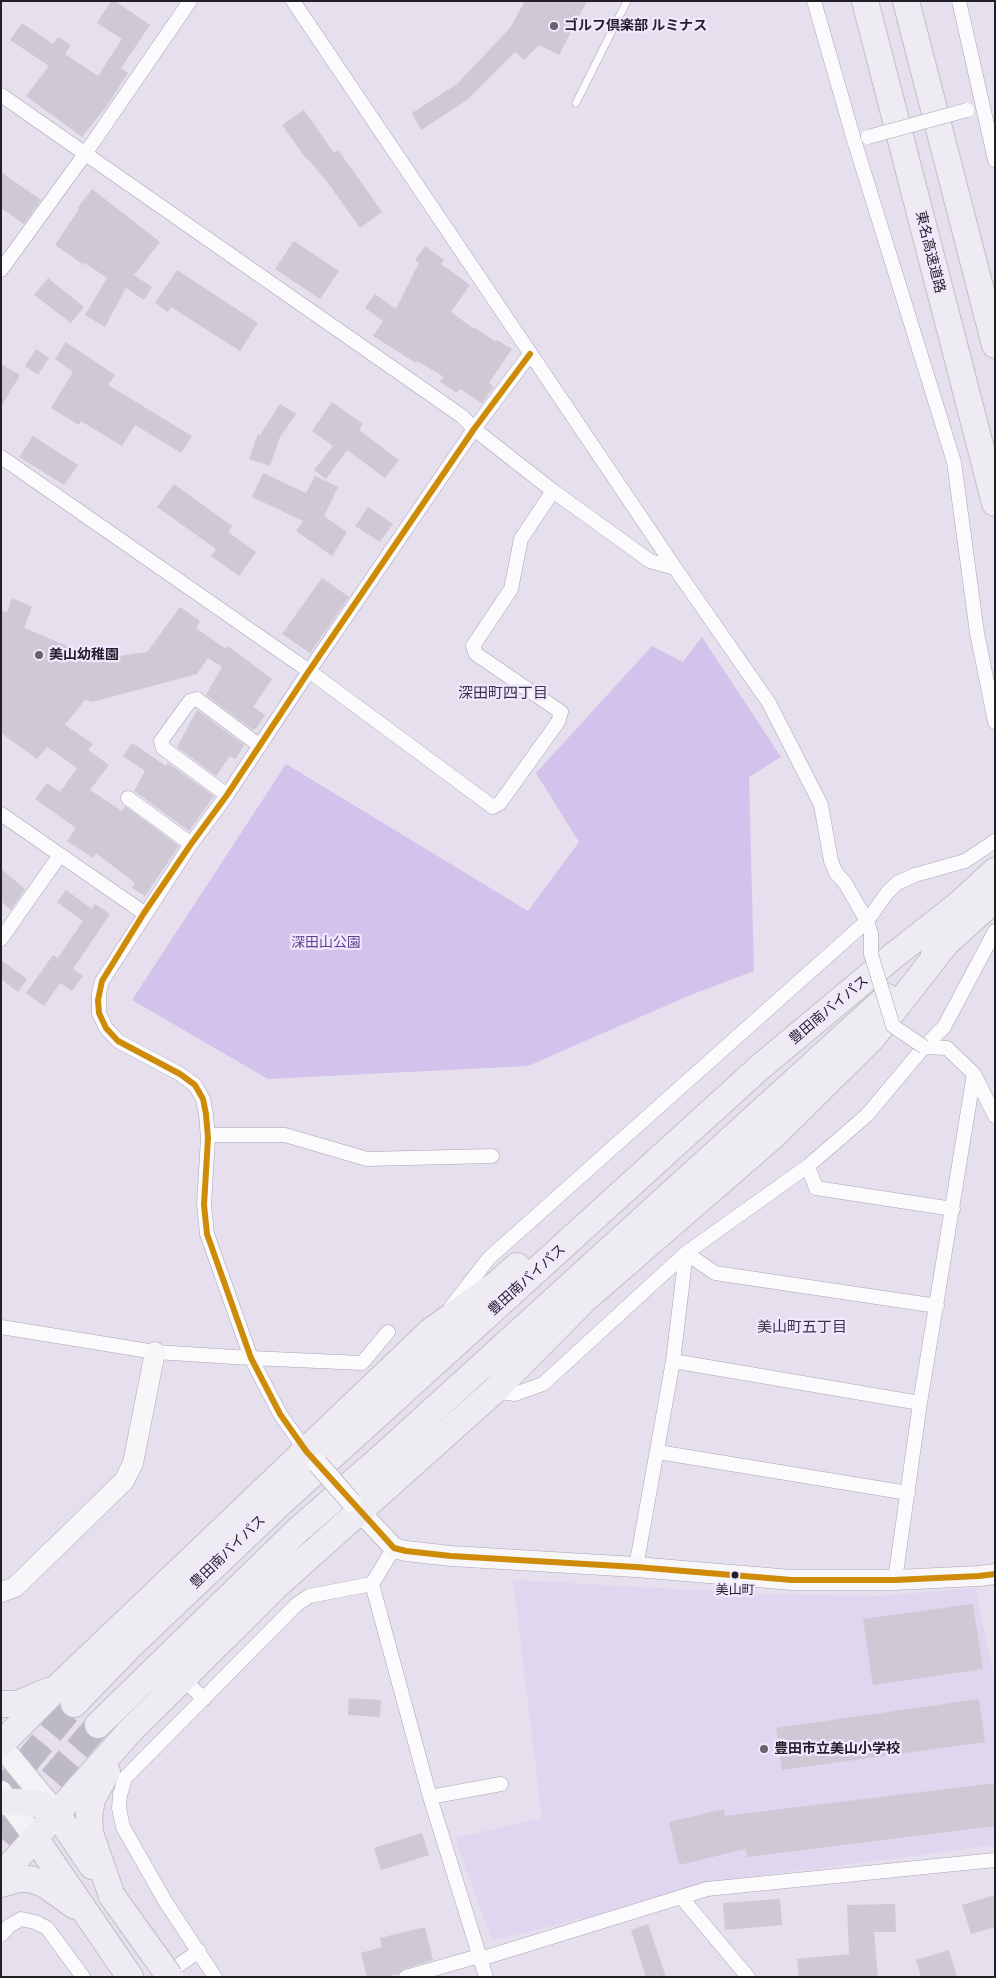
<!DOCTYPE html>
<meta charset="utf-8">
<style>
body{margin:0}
#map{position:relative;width:996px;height:1978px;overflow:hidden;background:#e5dfee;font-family:Figtree,sans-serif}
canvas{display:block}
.frame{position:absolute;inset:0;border:2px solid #231f29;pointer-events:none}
</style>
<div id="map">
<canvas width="996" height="1978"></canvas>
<div class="frame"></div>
</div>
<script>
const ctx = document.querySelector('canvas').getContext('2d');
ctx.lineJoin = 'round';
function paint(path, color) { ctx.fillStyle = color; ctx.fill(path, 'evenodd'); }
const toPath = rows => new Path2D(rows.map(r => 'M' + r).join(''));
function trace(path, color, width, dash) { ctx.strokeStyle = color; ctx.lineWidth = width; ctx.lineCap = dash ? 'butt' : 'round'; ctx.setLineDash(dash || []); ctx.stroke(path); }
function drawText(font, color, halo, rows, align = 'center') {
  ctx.font = font + ' Figtree,"Noto Sans JP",sans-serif'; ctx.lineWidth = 4.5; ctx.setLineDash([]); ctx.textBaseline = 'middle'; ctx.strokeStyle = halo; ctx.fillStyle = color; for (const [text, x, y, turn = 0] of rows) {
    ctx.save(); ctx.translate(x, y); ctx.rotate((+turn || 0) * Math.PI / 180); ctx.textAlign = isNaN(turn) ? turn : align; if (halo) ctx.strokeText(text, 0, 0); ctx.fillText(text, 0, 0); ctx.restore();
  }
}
paint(toPath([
 [513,1580,764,1594,877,1596,975,1588,995,1680,995,1845,704,1883,676,1895,492,1941,455,1838,542,1818]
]), '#e0d6ef');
paint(toPath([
 [702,637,781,757,749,777,754,971,688,996,528,1066,268,1079,132,1000,286,764,528,911,579,842,536,773,652,646,683,662]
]), '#d3c2eb');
paint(toPath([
 [111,1,115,1,150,25,121,68,128,73,106,107,82,137,26,96,49,66,10,40,22,23,53,44,58,37,71,45,65,54,98,76,122,39,97,23],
 [525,1,587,1,559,55,539,45,524,60,515,52,467,100,421,130,412,113,457,84,510,28],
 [304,110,334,153,338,150,349,165,382,212,360,228,328,183,308,159,307,160,282,125],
 [1,172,41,200,24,224,1,208],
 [92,189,160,242,134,275,152,287,144,300,126,288,105,327,85,315,107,278,85,263,84,265,55,245,79,209,77,209],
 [294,241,339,271,320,299,275,269],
 [425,246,444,260,441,264,470,285,451,312,474,329,475,328,496,342,497,340,512,349,489,383,494,387,482,403,460,389,457,393,440,382,444,377,417,361,416,363,373,336,383,321,365,308,375,294,396,309,419,263,415,260],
 [177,270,258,323,240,351,171,307,168,312,155,303],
 [48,278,84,307,71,323,34,295],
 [66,342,115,375,108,385,192,436,181,453,135,425,122,446,81,421,79,425,51,408,73,372,55,359],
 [36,349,49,358,38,375,25,366],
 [1,364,20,375,1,407],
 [332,402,363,424,359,430,399,460,385,478,347,450,326,479,314,470,333,446,312,431],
 [280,404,296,414,280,437,270,466,249,459,258,434,260,435],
 [33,436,78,465,64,485,19,457],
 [263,473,306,493,315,476,338,487,324,516,347,532,332,556,296,531,303,521,252,497],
 [174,484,232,526,228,532,256,552,239,576,211,556,216,549,157,507],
 [368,507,393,524,380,542,355,526],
 [322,578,349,597,310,653,282,634],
 [12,598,32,607,24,628,89,655,105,658,147,652,180,607,200,621,196,628,226,649,228,646,272,679,253,707,265,715,256,729,255,728,253,730,206,695,222,667,208,658,197,674,92,702,85,700,65,725,93,744,88,750,109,765,90,790,122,811,125,806,179,846,145,896,132,888,135,883,96,853,93,858,67,841,76,828,35,799,47,783,60,792,77,768,47,747,37,759,1,733,1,611,7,612],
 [197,710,244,745,236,759,230,756,216,776,177,747],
 [132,743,166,766,168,763,214,796,189,831,134,791,145,771,123,756],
 [1,869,25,889,11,910,1,901],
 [66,890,92,909,95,904,110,914,73,969,83,976,72,991,60,983,44,1006,26,993,53,955,58,958,83,921,57,902],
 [1,960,27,979,18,992,1,979],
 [973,1604,983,1669,873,1685,863,1619],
 [349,1698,381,1700,380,1717,348,1715],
 [979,1699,985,1742,782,1770,776,1728],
 [995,1783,995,1826,747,1857,746,1849,679,1865,669,1822,724,1809,725,1816],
 [422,1833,429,1855,381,1870,374,1848],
 [995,1895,995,1927,971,1934,962,1905],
 [780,1899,782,1925,725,1930,723,1903],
 [895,1904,896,1932,874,1932,878,1977,799,1977,797,1959,849,1954,847,1905],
 [648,1924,666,1977,646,1977,631,1930],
 [425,1927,433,1960,404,1969,398,1974,385,1977,367,1977,361,1953,382,1947,380,1938],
 [949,1950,957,1977,921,1977,916,1960]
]), '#cec9d4');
trace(toPath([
 [1,1793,74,1704],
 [1,1838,98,1725]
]), '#beb9c7', 26, [26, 13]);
const lane = toPath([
 [576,103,627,1]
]);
const street = toPath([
 [293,1,675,568,769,703,821,805,831,861,836,873,845,883,867,921,871,934],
 [814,1,854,140,954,462,977,633,995,722],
 [959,1,995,160],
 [1,95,463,417,474,429,553,491,650,561,675,568],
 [1,270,85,154,190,1],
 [1,457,309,671,493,807,500,803,558,722,561,712,476,654,473,646,511,589,521,539,553,491],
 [227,795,163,748,161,741,190,701,197,699,260,746],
 [128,798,191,844],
 [1,814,144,913],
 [1,939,60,855],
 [924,1047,947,1048,974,1074,995,1116],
 [208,1135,285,1135,367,1159,492,1156],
 [808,1166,816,1188,953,1209],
 [451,1307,489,1258,867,921,887,893,897,883,915,875,965,861,995,841],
 [1,1327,155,1352,251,1358,362,1363,388,1332],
 [673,1361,920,1403],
 [494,1391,515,1394,543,1384,686,1253,808,1166,867,1115,924,1047,944,1027,995,931],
 [306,1451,280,1414,251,1358,207,1234,204,1205,208,1138,206,1114,203,1099,195,1085,180,1074,118,1041,106,1028,99,1013,99,993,102,981,191,844,227,795,309,671,474,429,530,354],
 [658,1452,908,1493],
 [394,1548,372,1584,430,1797,486,1977],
 [636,1567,673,1361,686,1253,715,1273,937,1306],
 [895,1580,920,1403,974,1074],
 [183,1679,204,1699],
 [430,1797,501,1784],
 [681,1897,748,1977],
 [1,1935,9,1926,21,1919,35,1922,47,1928,83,1977],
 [480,1959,707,1889,995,1860],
 [163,1976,199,1951],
 [215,1977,165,1901,123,1827,119,1808,120,1795,125,1778,296,1605,309,1596,372,1584],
 [406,1977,479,1956]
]);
const secondary = toPath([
 [351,1502,394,1548,406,1551,451,1556,636,1567,792,1580,895,1580,979,1576,995,1574],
 [1,1592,15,1587,124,1481,133,1463,155,1352]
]);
const primary = toPath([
 [1,1746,57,1814],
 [1,1792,35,1838]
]);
const highway = toPath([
 [865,1,995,503],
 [906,1,995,345],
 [934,954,995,899],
 [1,1704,18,1704,48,1691],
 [74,1704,131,1645,275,1508,759,1068,892,957,958,905,995,871],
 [98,1725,298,1530,384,1455,887,997],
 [1,1744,60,1685,431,1331,498,1283,517,1266],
 [107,1772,92,1799,89,1815,90,1833,112,1896],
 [1,1802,26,1802,45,1806,57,1814,92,1866],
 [35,1838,130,1977],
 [1,1876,131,1730,277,1585,494,1391,584,1300,772,1137,872,1038,947,942],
 [1,1884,18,1879,30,1879,44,1884,75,1906]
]);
trace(lane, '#aaa5b0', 8);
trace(street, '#aaa5b0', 15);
trace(secondary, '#aaa5b0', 21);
trace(primary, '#c1bfc6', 24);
trace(highway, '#c1bfc6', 28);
trace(lane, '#fbfafc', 7);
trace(street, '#fbfafc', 14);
trace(secondary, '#f7f6f9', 20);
trace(primary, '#f3f2f6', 22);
trace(highway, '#eeebf3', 26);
const streetBridge = toPath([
 [868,137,967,110],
 [871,934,871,954,893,1026,924,1047]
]);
const secondaryBridge = toPath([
 [318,1464,351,1502]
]);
const highwayBridge = toPath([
 [112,1896,170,1977]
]);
trace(streetBridge, '#aaa5b0', 15, []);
trace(secondaryBridge, '#aaa5b0', 21, []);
trace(highwayBridge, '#c1bfc6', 28, []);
trace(streetBridge, '#fbfafc', 14);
trace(secondaryBridge, '#f7f6f9', 20);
trace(highwayBridge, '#eeebf3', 26);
trace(toPath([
 [530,354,474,429,309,671,227,795,191,844,144,913,102,981,98,1000,99,1013,106,1028,118,1041,180,1074,195,1085,203,1099,206,1114,208,1138,204,1205,207,1234,251,1358,280,1414,306,1451,394,1548,406,1551,451,1556,636,1567,792,1580,895,1580,979,1576,995,1574]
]), '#cd8b08', 6);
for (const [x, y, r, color] of [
 [554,26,5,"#67626e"],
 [39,655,5,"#67626e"],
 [735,1575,4.5,"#231f29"],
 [764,1749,5,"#67626e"]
]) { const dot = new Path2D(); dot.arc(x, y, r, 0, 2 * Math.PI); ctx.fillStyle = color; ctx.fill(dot); trace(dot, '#f0e8fe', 2); }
drawText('13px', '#231f29', '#f0e8fe', [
 ["美山町",735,1590]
]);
drawText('bold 14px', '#231f29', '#f0e8fe', [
 ["ゴルフ倶楽部 ルミナス",564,26],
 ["美山幼稚園",49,655],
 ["豊田市立美山小学校",774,1749]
], 'left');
drawText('14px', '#231f29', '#f0e8fe', [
 ["東名高速道路",930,252,76],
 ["豊田南バイパス",829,1010,-40],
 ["豊田南バイパス",527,1280,-42],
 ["豊田南バイパス",228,1552,-44]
]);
drawText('14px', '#633e8b', '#f0e8fe', [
 ["深田山公園",326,943]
]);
drawText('15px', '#3b3247', '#f0e8fe', [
 ["深田町四丁目",503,694],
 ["美山町五丁目",802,1328]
]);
</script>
